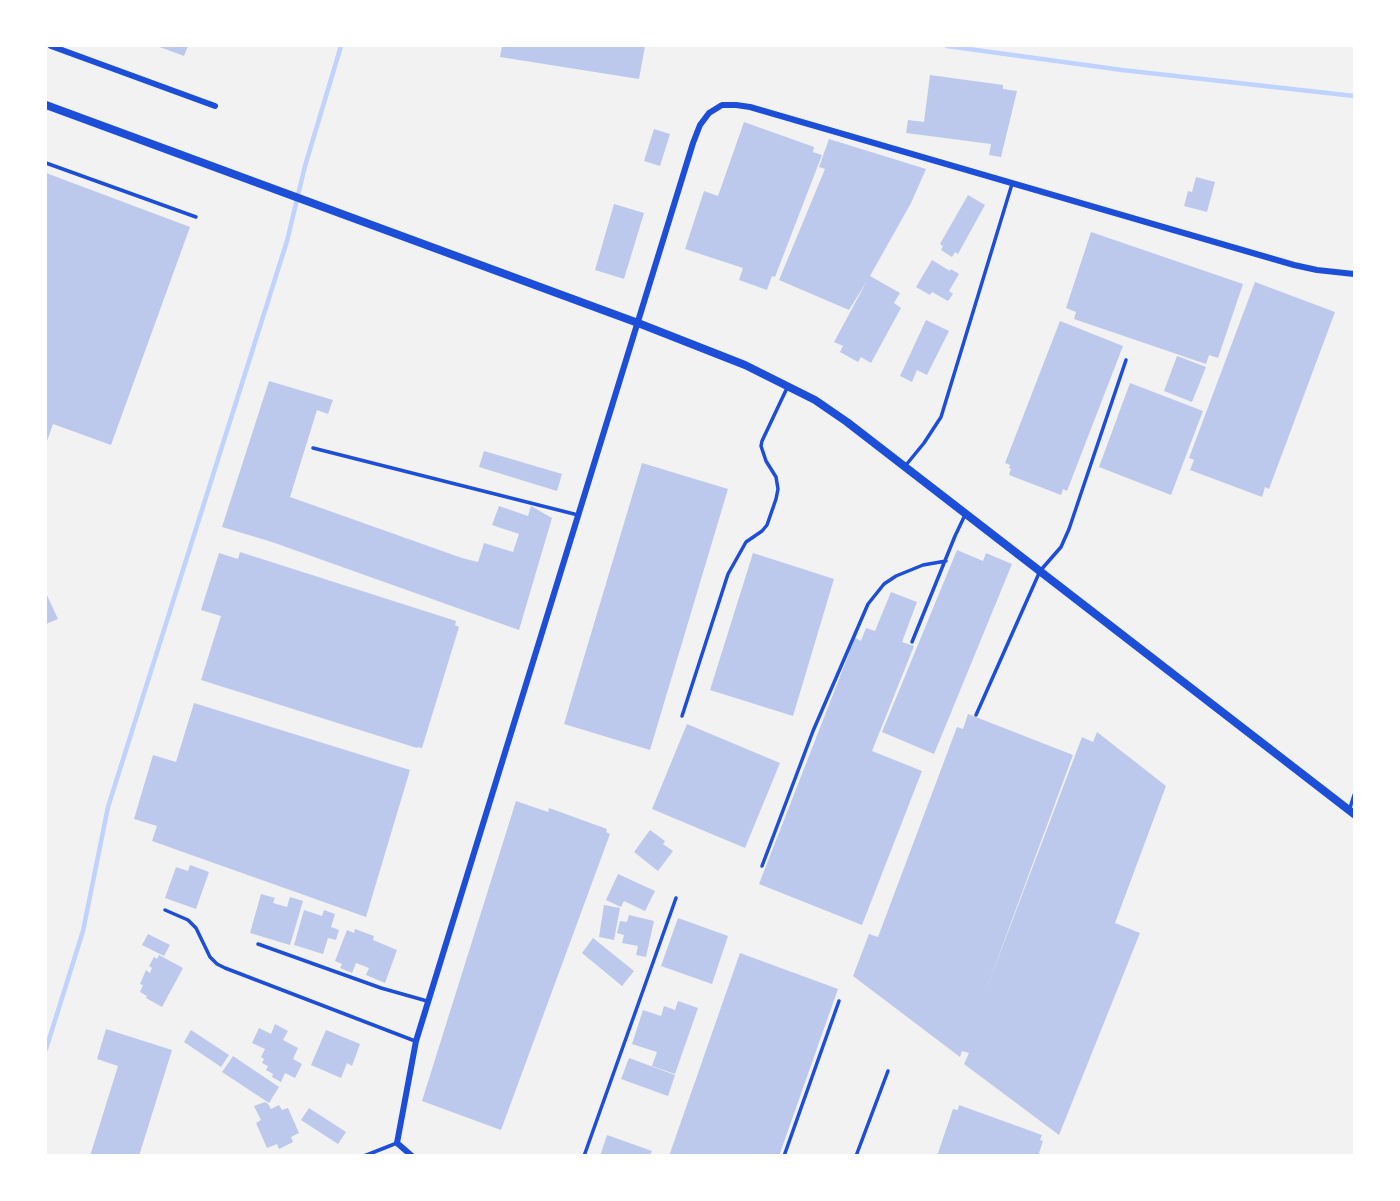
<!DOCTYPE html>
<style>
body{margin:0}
#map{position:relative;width:1400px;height:1201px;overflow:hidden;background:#f2f2f2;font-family:"Asap Condensed",sans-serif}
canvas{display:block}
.frame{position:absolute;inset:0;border:47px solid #fff;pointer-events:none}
</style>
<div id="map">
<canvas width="1400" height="1201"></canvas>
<div class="frame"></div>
</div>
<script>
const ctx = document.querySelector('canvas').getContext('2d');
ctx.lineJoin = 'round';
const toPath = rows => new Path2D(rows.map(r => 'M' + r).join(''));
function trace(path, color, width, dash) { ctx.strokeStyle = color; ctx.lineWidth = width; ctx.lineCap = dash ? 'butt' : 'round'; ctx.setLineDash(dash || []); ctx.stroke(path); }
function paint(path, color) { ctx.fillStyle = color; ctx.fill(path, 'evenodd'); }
trace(toPath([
 [947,46,1122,70,1354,96],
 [46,1049,83,931,108,807,287,241,305,166,341,46]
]), '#bfd3fe', 4.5);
paint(toPath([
 [157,46,188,46,184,56],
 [502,46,645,46,639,79,500,57],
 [930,75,1003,85,1003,89,1017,91,1001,157,989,155,991,144,906,133,908,120,924,122],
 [744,122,814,147,813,152,822,155,775,277,772,276,767,290,739,280,743,268,685,249,704,191,718,196],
 [654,129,670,134,660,166,644,161],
 [829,139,926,169,911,203,870,276,900,293,894,303,901,308,871,363,861,357,858,362,840,352,843,346,834,342,867,281,849,310,779,280,825,169,819,167],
 [46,173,190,227,111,445,53,424,46,444],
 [1196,177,1215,182,1207,212,1184,206,1188,191,1192,192],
 [968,195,985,205,958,254,955,252,952,257,941,250,943,246,940,244],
 [614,204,644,213,624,279,595,270],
 [1091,232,1243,284,1218,358,1209,355,1206,364,1074,319,1076,312,1066,308],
 [932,260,950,271,951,269,959,274,949,291,953,294,948,301,932,292,930,295,916,287],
 [1255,282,1335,312,1269,489,1265,487,1262,497,1190,470,1194,460,1189,458],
 [926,320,949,331,927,375,917,370,912,382,900,376],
 [1060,321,1123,346,1067,491,1063,489,1061,495,1009,475,1011,469,1009,468,1010,465,1005,463],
 [1177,356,1206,367,1192,402,1164,391],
 [269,381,333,400,328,414,317,410,290,497,462,558,478,562,484,543,513,552,519,534,492,525,499,506,528,516,531,506,552,518,519,630,272,542,222,527],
 [1130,383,1203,411,1171,495,1099,467],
 [484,451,562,474,557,491,479,467],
 [642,463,728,489,650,750,564,724],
 [957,550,983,561,986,553,1012,564,934,754,882,732],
 [240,552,456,621,455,625,459,627,422,748,417,747,417,748,201,680,221,616,201,610,219,553,238,559],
 [753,553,834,579,793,716,710,690],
 [891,592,917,602,902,642,914,646,872,751,922,771,862,925,759,884,855,638,861,641,866,628,875,631],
 [46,593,58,619,46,624],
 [194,703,410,770,366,917,152,841,157,826,134,819,153,755,176,762],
 [968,714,1073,755,986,990,1082,737,1093,742,1097,732,1166,786,1115,923,1140,933,1059,1135,964,1064,969,1053,962,1051,960,1057,853,976,869,934,878,937,957,727,963,729],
 [687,724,780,763,745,848,652,809],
 [516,801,548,812,549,808,607,829,606,832,610,834,501,1130,422,1101],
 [650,830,665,841,663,844,673,851,658,871,634,852],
 [190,865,209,872,196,909,165,898,176,867,188,871],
 [618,874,655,891,645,911,624,901,621,907,606,900],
 [261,894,275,898,273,903,287,907,290,897,303,901,290,945,250,933],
 [604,905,620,908,614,940,599,937],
 [304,910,322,916,324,910,335,914,331,927,339,930,336,940,328,938,323,954,294,945],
 [629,915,654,921,646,957,636,955,638,946,622,943,624,935,617,933,620,921,627,922],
 [678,918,728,936,712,984,661,966],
 [355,929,374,936,373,940,397,950,385,983,366,975,369,968,356,963,352,973,340,968,342,964,335,961,347,930,354,933],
 [148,934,170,945,164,956,142,945],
 [593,938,634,971,622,986,582,953],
 [740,953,838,989,779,1156,669,1156],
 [159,955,183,968,162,1007,146,998,147,996,140,992,143,985,140,984,146,970,150,973,152,968,149,966,154,957,157,959],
 [678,1001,698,1008,675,1074,652,1066,657,1052,632,1044,643,1010,661,1016,664,1006,675,1010],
 [275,1024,288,1031,283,1040,298,1048,293,1059,302,1064,295,1078,285,1073,281,1082,272,1077,273,1074,266,1070,268,1066,262,1063,264,1059,261,1057,265,1049,252,1043,259,1028,271,1034],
 [106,1029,172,1050,139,1156,90,1156,118,1066,97,1059],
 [191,1030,229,1055,221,1067,184,1042],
 [326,1030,360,1044,352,1066,347,1063,341,1078,311,1065],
 [233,1056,279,1087,269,1103,222,1072],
 [629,1058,675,1075,668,1096,621,1079],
 [265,1102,268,1104,271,1109,279,1105,282,1110,288,1108,299,1133,291,1137,293,1142,279,1149,277,1144,267,1148,256,1123,261,1120,254,1106],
 [959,1105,1042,1135,1040,1140,1043,1141,1038,1156,937,1156,953,1109,958,1110],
 [309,1108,346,1132,338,1144,301,1120],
 [607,1135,652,1151,650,1156,600,1156]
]), '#bdc9ec');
trace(toPath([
 [46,163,196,217],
 [313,448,578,515],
 [906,465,924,443,941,417,1012,184],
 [912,642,955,536,965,515],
 [976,715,1040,571,1061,547,1069,529,1126,360],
 [682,716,728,574,746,542,762,531,767,525,776,499,778,489,776,477,766,461,761,446,762,441,787,388],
 [1350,808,1354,795],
 [762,866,813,731,868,604,884,584,896,576,923,565,946,561],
 [165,910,188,920,196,928,210,957,217,964,225,968,415,1041],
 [258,944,381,988,427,1001],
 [364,1156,397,1143],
 [584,1156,676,898],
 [784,1156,839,1001],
 [856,1156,888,1071]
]), '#1d4ed8', 3.5);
trace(toPath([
 [51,46,215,106],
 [412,1156,397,1143,416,1041,693,143,700,125,709,113,722,105,736,105,750,107,1294,265,1317,270,1354,274]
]), '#1d4ed8', 6);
trace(toPath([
 [46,105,638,323,745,365,815,400,847,422,1354,814]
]), '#1d4ed8', 8);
</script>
